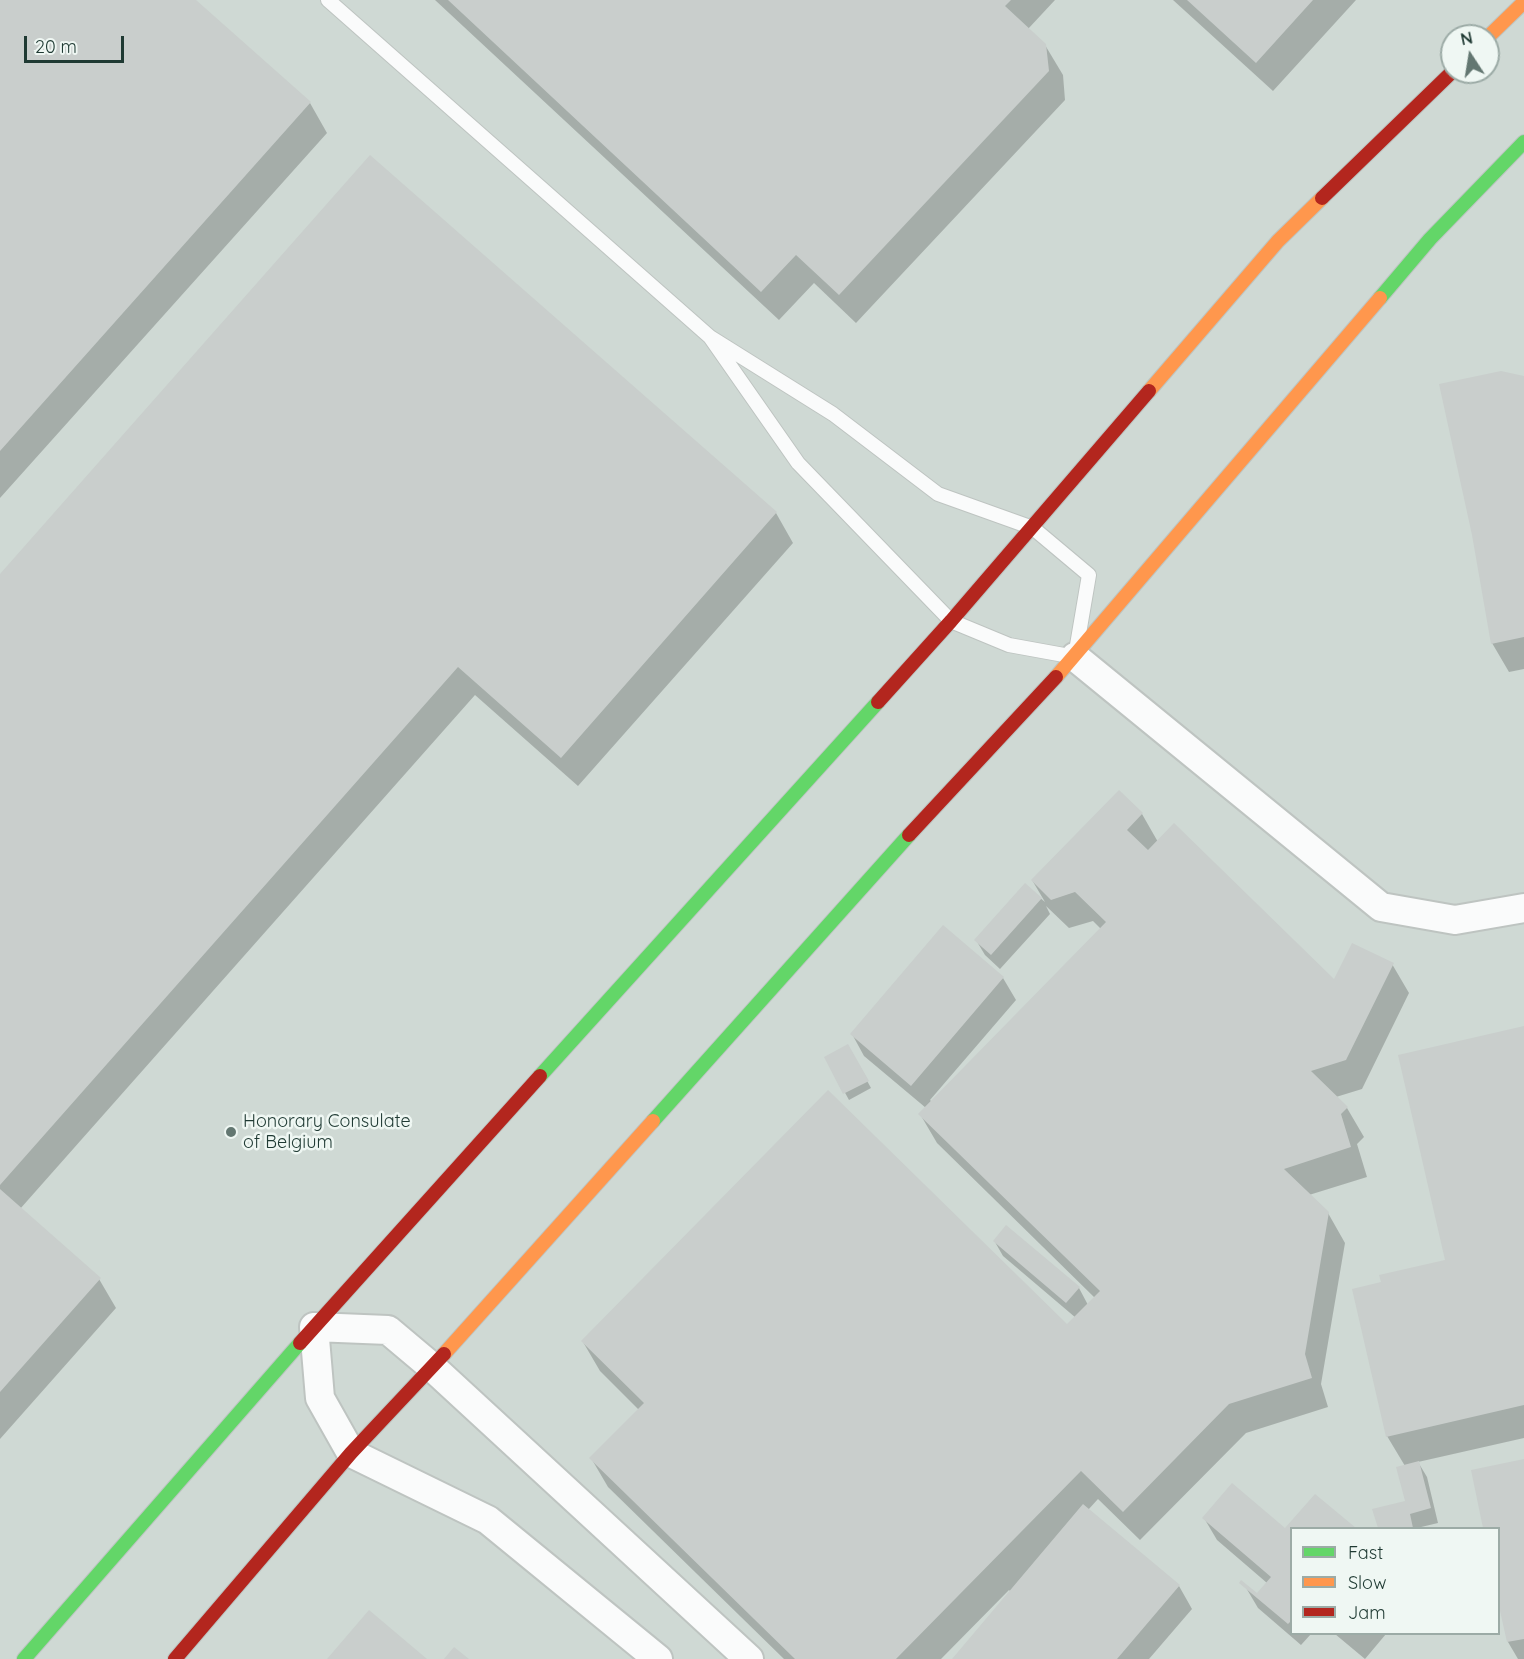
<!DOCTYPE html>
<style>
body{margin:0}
#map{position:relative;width:1524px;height:1659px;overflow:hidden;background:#e1e7e4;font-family:Quicksand,sans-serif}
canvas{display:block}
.legend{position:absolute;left:1290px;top:1527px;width:210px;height:108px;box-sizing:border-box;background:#eff7f3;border:2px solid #9caba6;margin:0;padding:8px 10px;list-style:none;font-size:18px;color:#1f3a33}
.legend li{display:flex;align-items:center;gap:12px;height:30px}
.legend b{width:30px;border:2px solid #9caba6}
.north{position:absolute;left:1440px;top:24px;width:60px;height:60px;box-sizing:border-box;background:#eff7f3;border:2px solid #9caba6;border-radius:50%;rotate:348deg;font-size:16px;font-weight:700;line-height:24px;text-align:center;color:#1f3a33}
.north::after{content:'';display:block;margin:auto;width:21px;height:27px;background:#637771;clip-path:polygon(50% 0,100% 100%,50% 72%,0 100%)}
.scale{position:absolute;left:24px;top:36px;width:100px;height:27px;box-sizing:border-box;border:3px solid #1f3a33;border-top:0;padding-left:8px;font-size:18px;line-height:21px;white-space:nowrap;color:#1f3a33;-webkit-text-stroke:4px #eff7f3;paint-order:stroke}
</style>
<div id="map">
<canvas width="1524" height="1659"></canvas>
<ul class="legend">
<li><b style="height:8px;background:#63d668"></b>Fast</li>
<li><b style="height:8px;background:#ff974d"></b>Slow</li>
<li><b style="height:8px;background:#b3261e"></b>Jam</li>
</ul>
<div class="north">N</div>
<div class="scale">20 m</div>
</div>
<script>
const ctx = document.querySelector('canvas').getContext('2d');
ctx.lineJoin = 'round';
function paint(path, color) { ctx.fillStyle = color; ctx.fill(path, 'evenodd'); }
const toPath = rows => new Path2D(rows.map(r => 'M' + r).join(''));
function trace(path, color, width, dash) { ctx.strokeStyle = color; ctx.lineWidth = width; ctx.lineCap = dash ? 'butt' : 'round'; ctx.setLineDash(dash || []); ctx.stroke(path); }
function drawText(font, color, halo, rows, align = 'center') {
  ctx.font = font + ' Quicksand,sans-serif'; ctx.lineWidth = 5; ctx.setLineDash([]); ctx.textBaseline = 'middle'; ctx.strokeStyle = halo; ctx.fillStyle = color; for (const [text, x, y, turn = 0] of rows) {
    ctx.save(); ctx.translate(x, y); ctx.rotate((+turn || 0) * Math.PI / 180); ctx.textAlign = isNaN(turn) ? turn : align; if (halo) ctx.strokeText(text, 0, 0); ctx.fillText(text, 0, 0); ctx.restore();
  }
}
paint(toPath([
 [0,0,1524,0,1524,1659,0,1659],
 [1452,36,1488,36,1488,72,1452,72],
 [1292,1528,1498,1528,1498,1634,1292,1634]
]), '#cfd9d4');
paint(toPath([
 [0,0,193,0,310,103,327,133,0,498],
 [435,0,1055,0,1028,29,1045,45,1063,75,1065,100,856,323,814,283,779,320],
 [1173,0,1356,0,1273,91],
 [370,157,776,513,793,543,578,786,475,695,20,1209,99,1279,116,1308,0,1439,0,576],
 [1524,377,1524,669,1509,672,1492,643],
 [1119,792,1142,814,1158,842,1335,982,1392,964,1409,993,1362,1089,1336,1097,1347,1108,1364,1137,1357,1144,1367,1177,1309,1195,1328,1213,1345,1243,1321,1384,1328,1407,1246,1433,1140,1540,1098,1499,1088,1510,1179,1586,1192,1609,1149,1659,954,1659,1011,1592,1009,1590,941,1659,784,1659,608,1487,591,1458,639,1410,600,1371,583,1342,1067,1326,1076,1318,1003,1256,995,1242,1079,1288,1088,1305,1095,1298,937,1143,920,1114,926,1108,864,1056,852,1034,1003,978,1016,1000,930,1100,932,1102,1101,929,1093,921,1069,928,1046,906,1050,914,1000,969,985,955,976,940,1025,885,1045,902,1032,880],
 [1524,1027,1524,1438,1418,1462,1427,1477,1438,1523,1417,1528,1379,1528,1374,1510,1407,1502,1405,1466,1387,1436,1383,1283,1446,1261],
 [848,1046,871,1088,849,1100,826,1058],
 [1524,1460,1524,1659,1518,1659,1508,1642,1498,1528,1485,1528,1473,1471],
 [1315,1496,1353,1528,1292,1528,1292,1634,1311,1634,1301,1645,1258,1608,1245,1586,1257,1595,1267,1583,1217,1540,1204,1518,1285,1530],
 [1335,1634,1386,1634,1365,1659]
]), '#0003');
paint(toPath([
 [0,0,196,0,311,102,0,451],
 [448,0,1011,0,1005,6,1046,44,1049,71,839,295,796,255,761,292],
 [1187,0,1313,0,1256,63],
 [370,155,777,512,561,758,458,667,0,1185,0,574],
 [1501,371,1524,376,1524,637,1491,644,1472,535,1439,384],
 [1119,790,1143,813,1127,830,1148,850,1174,823,1334,979,1352,943,1394,963,1346,1060,1311,1071,1348,1107,1341,1114,1351,1147,1284,1169,1329,1212,1305,1354,1312,1378,1229,1404,1123,1512,1081,1471,896,1659,795,1659,589,1458,644,1403,581,1341,828,1090,1067,1324,1100,1291,918,1114,1106,922,1075,892,1051,900,1031,880],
 [1025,883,1042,898,991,955,974,940],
 [943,925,1004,977,911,1086,850,1034],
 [1524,1026,1524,1405,1386,1437,1352,1289,1381,1282,1379,1275,1445,1260,1398,1055],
 [848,1044,869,1081,843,1094,824,1057],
 [0,1189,101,1278,0,1392],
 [1006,1225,1080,1287,1066,1303,993,1241],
 [1524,1459,1524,1639,1507,1642,1498,1602,1498,1528,1483,1528,1471,1470],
 [1419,1461,1431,1508,1410,1514,1413,1528,1378,1528,1372,1509,1405,1501,1396,1467],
 [1232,1483,1285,1528,1315,1494,1356,1528,1292,1528,1292,1620,1288,1624,1239,1583,1241,1580,1257,1593,1271,1577,1202,1518],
 [1083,1504,1180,1585,1117,1659,952,1659],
 [369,1610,427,1659,327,1659],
 [454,1647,469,1659,444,1659]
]), '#c9cecc');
const lane = toPath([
 [328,0,710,337,833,414,938,494,1033,528,1089,575,1075,657,1009,645,951,621,798,463,710,337]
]);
const street = toPath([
 [1075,657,1381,907,1455,920,1524,908],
 [658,1659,488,1520,351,1453,320,1398,314,1327,388,1330,432,1367,749,1659]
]);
const fast = toPath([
 [1380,298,1430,239,1524,142],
 [540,1076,878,702],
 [653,1121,909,835],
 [24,1659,300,1343]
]);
const slow = toPath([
 [1488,37,1524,2],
 [1149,391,1278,241,1322,198],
 [1056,677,1380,298],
 [444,1354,653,1121]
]);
const jam = toPath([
 [1322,198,1452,72],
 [878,702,951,621,1149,391],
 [909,835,1056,677],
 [300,1343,540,1076],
 [175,1659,351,1453,444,1354]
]);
trace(lane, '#bec4c1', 16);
trace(street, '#bec4c1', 32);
trace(fast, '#bdc5c2', 16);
trace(slow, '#bdc5c2', 16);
trace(jam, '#bdc5c2', 16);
trace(lane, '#fafbfb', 14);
trace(street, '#fafbfb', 28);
trace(fast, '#63d668', 14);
trace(slow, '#ff974d', 14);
trace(jam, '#b3261e', 14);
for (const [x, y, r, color] of [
 [231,1132,6,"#637771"]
]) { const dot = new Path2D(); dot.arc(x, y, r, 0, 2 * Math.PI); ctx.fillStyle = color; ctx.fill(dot); trace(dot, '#eff7f3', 2); }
drawText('18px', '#1f3a33', '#eff7f3', [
 ["Honorary Consulate",243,1122],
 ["of Belgium",243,1143]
], 'left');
</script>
